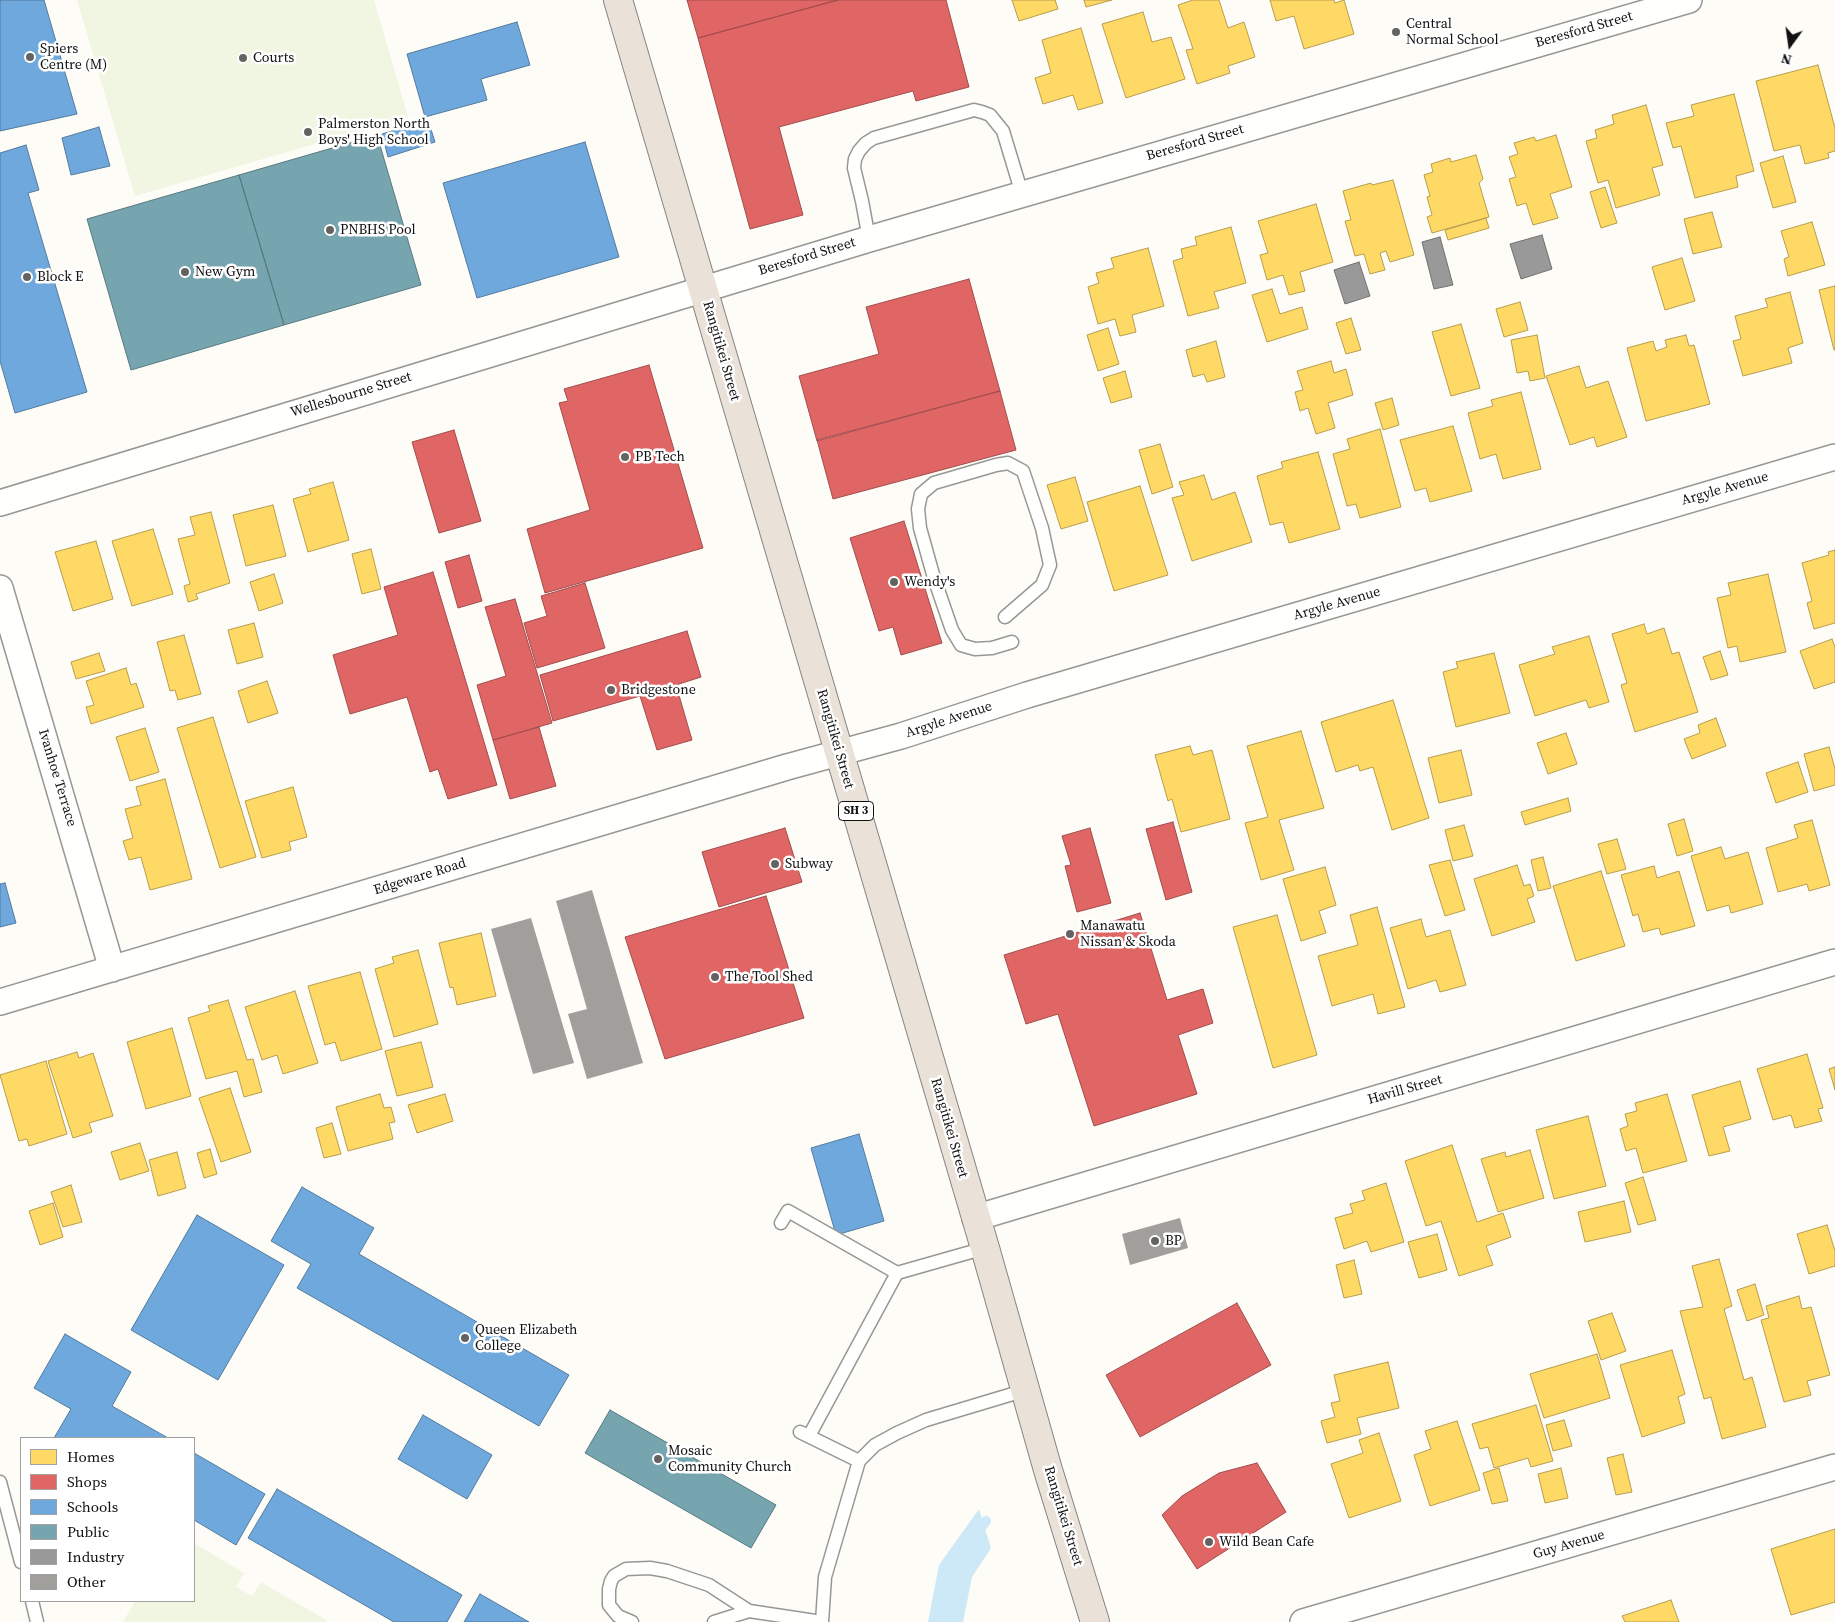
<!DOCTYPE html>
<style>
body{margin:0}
#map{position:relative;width:1835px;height:1622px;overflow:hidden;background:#fdfcf7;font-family:"Source Serif 4",serif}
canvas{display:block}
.legend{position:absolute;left:20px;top:1437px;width:175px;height:165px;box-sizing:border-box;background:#fff;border:1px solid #a0a0a0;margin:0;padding:6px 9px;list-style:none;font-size:15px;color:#111}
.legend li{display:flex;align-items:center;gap:10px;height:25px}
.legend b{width:25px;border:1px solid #a0a0a0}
.north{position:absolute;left:1765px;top:20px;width:50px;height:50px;-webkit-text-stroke:4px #fff;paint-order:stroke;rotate:194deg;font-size:14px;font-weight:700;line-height:20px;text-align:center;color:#111}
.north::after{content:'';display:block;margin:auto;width:18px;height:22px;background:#111;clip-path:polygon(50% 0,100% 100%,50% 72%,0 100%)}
</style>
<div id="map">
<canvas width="1835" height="1622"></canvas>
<ul class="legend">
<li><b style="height:14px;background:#ffd966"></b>Homes</li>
<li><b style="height:14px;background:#e06666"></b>Shops</li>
<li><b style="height:14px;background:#6fa8dc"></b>Schools</li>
<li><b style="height:14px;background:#76a5af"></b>Public</li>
<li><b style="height:14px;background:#999"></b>Industry</li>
<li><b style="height:14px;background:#a19f9c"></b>Other</li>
</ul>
<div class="north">N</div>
</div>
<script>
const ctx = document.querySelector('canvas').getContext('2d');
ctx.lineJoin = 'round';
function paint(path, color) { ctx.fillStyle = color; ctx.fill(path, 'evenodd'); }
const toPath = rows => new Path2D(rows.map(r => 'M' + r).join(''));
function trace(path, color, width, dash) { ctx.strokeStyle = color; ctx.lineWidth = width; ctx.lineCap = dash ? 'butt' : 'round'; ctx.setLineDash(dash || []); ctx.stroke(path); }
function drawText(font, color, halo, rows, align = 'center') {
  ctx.font = font + ' "Source Serif 4",serif'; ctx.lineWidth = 5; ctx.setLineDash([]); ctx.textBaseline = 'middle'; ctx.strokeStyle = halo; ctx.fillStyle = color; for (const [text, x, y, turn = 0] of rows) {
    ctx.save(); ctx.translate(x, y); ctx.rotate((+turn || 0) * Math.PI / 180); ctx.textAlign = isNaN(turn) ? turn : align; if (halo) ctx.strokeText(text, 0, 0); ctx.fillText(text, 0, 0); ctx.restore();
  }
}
paint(toPath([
 [77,0,374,0,408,117,135,196],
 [194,1543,244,1573,236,1587,252,1596,261,1582,326,1620,325,1622,123,1622,135,1601,194,1601]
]), '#f0f6e1');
paint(toPath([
 [979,1509,991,1548,972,1577,963,1622,928,1622,939,1565]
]), '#cde8f7');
const homes = toPath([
 [1012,0,1055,0,1058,9,1019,21,1012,0],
 [1084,0,1112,0,1086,7,1084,0],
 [1193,0,1219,0,1228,28,1244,22,1255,57,1228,66,1230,73,1197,84,1186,50,1193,49,1178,5,1193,0],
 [1270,0,1334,0,1335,3,1344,0,1354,34,1304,49,1294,16,1276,21,1270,0],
 [1143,12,1152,42,1171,37,1185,79,1126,98,1102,24,1143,12],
 [1081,28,1103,103,1078,110,1073,95,1043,104,1035,78,1051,73,1042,40,1081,28],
 [1818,65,1835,128,1835,151,1828,153,1829,158,1805,164,1800,145,1774,151,1756,81,1818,65],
 [1734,94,1754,171,1736,176,1738,187,1695,198,1681,146,1673,148,1666,123,1694,116,1691,105,1734,94],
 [1646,105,1663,165,1652,168,1660,195,1616,208,1608,180,1598,183,1586,141,1597,138,1595,130,1614,124,1612,115,1646,105],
 [1556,135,1572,187,1550,194,1558,218,1533,225,1526,203,1517,206,1509,179,1516,177,1509,157,1518,154,1514,143,1534,137,1536,141,1556,135],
 [1476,155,1483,179,1479,183,1489,217,1432,233,1427,217,1432,215,1427,197,1430,196,1424,175,1433,172,1431,164,1450,158,1451,162,1476,155],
 [1783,156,1796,202,1773,208,1760,163,1783,156],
 [1393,180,1414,255,1390,262,1386,251,1380,253,1385,270,1370,274,1364,254,1355,256,1345,221,1351,220,1343,191,1371,183,1372,185,1393,180],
 [1605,187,1617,223,1601,228,1590,192,1605,187],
 [1316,204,1333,262,1300,272,1305,291,1289,295,1283,275,1267,280,1260,255,1268,253,1258,221,1316,204],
 [1712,212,1722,247,1693,254,1684,219,1712,212],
 [1486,218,1489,228,1448,240,1445,230,1486,218],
 [1812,222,1825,265,1788,276,1784,259,1789,257,1781,231,1812,222],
 [1231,227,1246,283,1214,292,1219,308,1188,316,1173,261,1183,258,1181,249,1197,245,1195,237,1231,227],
 [1148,248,1164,306,1132,315,1136,332,1120,336,1115,319,1098,324,1088,287,1099,283,1096,273,1114,268,1111,258,1148,248],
 [1682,258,1695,301,1665,310,1652,267,1682,258],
 [1835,286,1835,350,1834,350,1819,290,1835,286],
 [1272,289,1280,314,1302,307,1308,329,1267,342,1252,295,1272,289],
 [1790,292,1803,343,1788,348,1792,363,1743,376,1733,341,1741,339,1735,316,1768,307,1765,299,1790,292],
 [1520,302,1528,330,1504,337,1496,309,1520,302],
 [1351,318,1361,350,1346,354,1336,323,1351,318],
 [1461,324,1480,388,1451,396,1432,332,1461,324],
 [1108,328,1119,364,1098,371,1087,335,1108,328],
 [1537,335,1545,378,1530,381,1528,371,1517,373,1511,340,1537,335],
 [1686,335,1689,346,1694,345,1710,404,1646,421,1627,348,1653,341,1656,351,1667,347,1665,340,1686,335],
 [1216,341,1225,377,1207,382,1204,374,1193,377,1186,350,1216,341],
 [1331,361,1334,373,1346,369,1353,395,1328,403,1335,428,1316,434,1308,408,1300,411,1295,392,1303,390,1297,371,1331,361],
 [1579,366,1586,388,1608,381,1627,437,1597,447,1594,437,1570,445,1546,376,1579,366],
 [1125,371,1132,397,1111,403,1103,378,1125,371],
 [1521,392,1541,469,1503,479,1496,454,1480,459,1468,413,1493,406,1491,400,1521,392],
 [1392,398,1399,425,1383,430,1375,403,1392,398],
 [1453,426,1472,491,1430,502,1426,488,1415,491,1400,440,1453,426],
 [1380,429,1401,507,1360,518,1356,504,1347,506,1333,454,1350,449,1347,439,1380,429],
 [1160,444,1173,487,1152,494,1139,450,1160,444],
 [1318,452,1340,529,1289,543,1283,522,1270,525,1257,476,1283,468,1281,462,1318,452],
 [1204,475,1212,500,1235,492,1252,542,1192,561,1172,498,1184,495,1179,482,1204,475],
 [1075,477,1088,521,1061,529,1047,485,1075,477],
 [333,482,349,540,308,552,293,499,311,494,309,489,333,482],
 [1140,486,1168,575,1114,591,1087,502,1140,486],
 [273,505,286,556,246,566,233,515,273,505],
 [211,512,230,583,196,594,198,599,188,602,184,586,190,584,178,539,195,535,190,517,211,512],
 [153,529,173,594,132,606,112,541,153,529],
 [96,541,113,599,73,611,55,552,96,541],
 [371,549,381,589,362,594,352,554,371,549],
 [1835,550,1835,623,1814,629,1807,603,1812,601,1802,563,1829,555,1828,552,1835,550],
 [274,574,283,603,259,611,250,582,274,574],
 [1768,574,1786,652,1740,662,1737,646,1728,648,1717,598,1731,595,1728,583,1768,574],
 [254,623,263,657,237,664,228,630,254,623],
 [1644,624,1647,634,1664,628,1672,654,1679,652,1698,712,1635,732,1621,685,1627,683,1612,634,1644,624],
 [184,635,201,694,178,700,175,690,170,691,157,642,184,635],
 [1589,636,1609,702,1589,708,1586,700,1535,716,1519,665,1555,654,1552,647,1589,636],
 [1832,639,1835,647,1835,682,1814,689,1800,651,1832,639],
 [1720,651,1728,675,1711,680,1703,657,1720,651],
 [99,653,105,671,76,679,71,662,99,653],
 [1494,653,1510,713,1456,727,1443,672,1458,668,1456,662,1494,653],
 [126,668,131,685,136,683,144,707,91,724,86,707,94,705,86,681,126,668],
 [267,681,278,713,248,723,238,691,267,681],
 [1393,700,1429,818,1392,830,1373,767,1360,771,1358,765,1336,772,1321,722,1393,700],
 [213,717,256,857,220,868,177,728,213,717],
 [1716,718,1726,746,1692,759,1684,739,1700,733,1698,725,1716,718],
 [145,728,159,772,130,781,116,737,145,728],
 [1301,731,1324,808,1279,820,1294,870,1261,880,1245,823,1268,817,1247,746,1301,731],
 [1566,733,1577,764,1548,774,1537,743,1566,733],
 [1190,746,1193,755,1212,750,1230,819,1181,832,1172,799,1168,801,1155,755,1190,746],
 [1829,747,1835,769,1835,785,1814,791,1804,754,1829,747],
 [1461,750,1472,795,1439,803,1428,758,1461,750],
 [1798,762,1808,792,1776,803,1766,773,1798,762],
 [165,779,192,879,150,890,141,857,129,860,123,841,133,838,125,809,141,805,136,787,165,779],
 [293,787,307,837,289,842,291,850,262,858,245,801,293,787],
 [1568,798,1571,811,1525,825,1521,812,1568,798],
 [1684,819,1693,851,1677,856,1668,824,1684,819],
 [1812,820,1830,885,1809,891,1807,884,1778,892,1766,848,1798,838,1794,825,1812,820],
 [1464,825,1473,856,1453,861,1445,830,1464,825],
 [1617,839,1626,869,1607,874,1598,844,1617,839],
 [1721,847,1725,859,1748,852,1763,904,1731,913,1729,905,1707,911,1691,856,1721,847],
 [1543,857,1551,888,1538,891,1531,860,1543,857],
 [1450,860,1465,910,1445,916,1429,865,1450,860],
 [1517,865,1524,886,1530,884,1534,896,1527,899,1535,922,1492,936,1474,879,1517,865],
 [1654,866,1657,878,1679,871,1695,926,1661,935,1659,928,1643,932,1638,914,1633,916,1621,875,1654,866],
 [1325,867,1336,905,1319,911,1326,933,1301,941,1283,879,1325,867],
 [1601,871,1625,946,1576,961,1553,886,1601,871],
 [1377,907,1405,1007,1378,1014,1373,994,1332,1006,1318,956,1358,945,1350,915,1377,907],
 [1277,915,1317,1055,1273,1068,1233,927,1277,915],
 [1421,919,1426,937,1450,930,1466,985,1440,992,1436,980,1408,989,1390,928,1421,919],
 [481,933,496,996,457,1005,453,987,450,988,439,943,481,933],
 [418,950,438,1024,394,1037,375,969,394,963,392,957,418,950],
 [360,972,382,1049,341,1061,335,1042,325,1045,308,986,360,972],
 [295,991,318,1063,283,1074,277,1055,262,1060,245,1007,295,991],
 [228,1000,247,1060,253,1059,262,1092,244,1097,237,1071,206,1079,188,1018,210,1011,208,1006,228,1000],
 [172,1028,191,1096,146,1109,127,1042,172,1028],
 [421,1042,433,1087,397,1096,385,1051,421,1042],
 [77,1052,79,1058,93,1053,113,1116,89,1123,92,1132,73,1138,48,1061,77,1052],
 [1807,1054,1823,1108,1818,1109,1822,1121,1795,1128,1791,1115,1773,1120,1757,1069,1807,1054],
 [46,1061,67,1134,29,1146,27,1139,19,1141,0,1075,46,1061],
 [1835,1067,1835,1090,1829,1069,1835,1067],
 [1740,1081,1751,1119,1723,1127,1730,1151,1709,1156,1692,1095,1740,1081],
 [230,1088,251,1152,221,1162,199,1098,230,1088],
 [380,1094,384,1108,391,1107,395,1122,389,1123,393,1139,348,1151,336,1107,380,1094],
 [445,1094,453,1121,417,1133,408,1105,445,1094],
 [1667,1094,1687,1161,1643,1173,1636,1148,1626,1151,1620,1129,1628,1126,1625,1114,1637,1111,1635,1103,1667,1094],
 [1588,1116,1606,1186,1554,1199,1536,1130,1588,1116],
 [332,1123,341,1154,324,1158,316,1128,332,1123],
 [140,1143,149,1171,120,1180,111,1152,140,1143],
 [1452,1145,1477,1222,1503,1213,1511,1237,1486,1246,1493,1265,1459,1276,1441,1221,1426,1226,1405,1161,1452,1145],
 [210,1149,217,1174,204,1178,197,1153,210,1149],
 [1530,1150,1544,1198,1498,1212,1481,1159,1505,1152,1506,1157,1530,1150],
 [177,1152,186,1188,158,1196,149,1160,177,1152],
 [1643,1177,1656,1220,1638,1225,1625,1183,1643,1177],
 [1386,1183,1404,1242,1371,1252,1367,1241,1344,1249,1335,1218,1353,1213,1350,1204,1365,1200,1362,1191,1386,1183],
 [71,1185,82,1222,63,1227,51,1192,71,1185],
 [1624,1201,1631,1232,1585,1242,1578,1212,1624,1201],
 [53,1203,63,1237,40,1245,29,1211,53,1203],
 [1827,1225,1835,1251,1835,1266,1809,1274,1797,1234,1827,1225],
 [1437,1234,1447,1270,1419,1278,1408,1242,1437,1234],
 [1719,1259,1732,1306,1724,1309,1744,1380,1752,1377,1766,1427,1722,1439,1711,1397,1704,1399,1680,1311,1703,1307,1692,1266,1719,1259],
 [1354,1260,1362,1294,1344,1298,1336,1265,1354,1260],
 [1755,1284,1764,1315,1747,1321,1737,1290,1755,1284],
 [1799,1296,1802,1309,1811,1307,1830,1375,1807,1381,1811,1395,1784,1402,1761,1320,1769,1318,1766,1306,1799,1296],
 [1612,1313,1626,1351,1601,1360,1588,1321,1612,1313],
 [1672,1350,1685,1394,1678,1397,1685,1423,1642,1437,1620,1365,1672,1350],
 [1597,1354,1610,1398,1544,1418,1530,1374,1597,1354],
 [1388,1362,1399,1408,1357,1418,1361,1434,1327,1443,1321,1421,1335,1417,1331,1403,1340,1401,1334,1375,1388,1362],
 [1536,1405,1553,1461,1531,1467,1528,1458,1494,1468,1488,1447,1480,1449,1472,1424,1536,1405],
 [1564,1420,1572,1446,1553,1451,1546,1425,1564,1420],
 [1457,1421,1480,1490,1430,1506,1414,1455,1431,1449,1425,1431,1457,1421],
 [1379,1433,1401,1501,1349,1518,1331,1464,1363,1453,1359,1440,1379,1433],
 [1623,1454,1632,1492,1616,1495,1607,1458,1623,1454],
 [1499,1468,1508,1501,1492,1504,1483,1473,1499,1468],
 [1561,1468,1568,1498,1545,1503,1538,1474,1561,1468],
 [1835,1529,1835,1602,1791,1615,1771,1549,1835,1529],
 [1671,1600,1679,1622,1625,1622,1622,1616,1671,1600]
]);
paint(homes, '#ffd966');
trace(homes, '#b89d4c', 1);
const shops = toPath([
 [687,0,838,0,698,38,687,0],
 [838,0,946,0,969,87,916,101,913,91,779,127,803,215,750,229,698,38,838,0],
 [969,279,1000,391,817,441,799,376,879,354,866,307,969,279],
 [649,365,703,548,545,593,527,529,590,510,559,403,568,401,564,389,649,365],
 [1000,391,1016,450,833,499,817,440,1000,391],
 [454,430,481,521,439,533,412,442,454,430],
 [904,521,942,643,901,655,893,627,879,631,850,538,904,521],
 [469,555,482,601,458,608,445,562,469,555],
 [433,572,497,785,448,799,438,769,430,772,407,697,350,714,333,655,398,635,384,587,433,572],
 [585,583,605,648,537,668,524,623,547,616,541,596,585,583],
 [515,599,552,723,493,740,477,685,506,676,485,607,515,599],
 [687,631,701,677,676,685,692,740,657,750,640,696,553,721,540,675,687,631],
 [539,727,556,786,510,799,493,740,539,727],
 [1173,822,1192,892,1166,900,1146,829,1173,822],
 [785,828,802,882,719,907,702,852,785,828],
 [1090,828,1111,903,1077,912,1065,866,1071,865,1062,836,1090,828],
 [766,896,804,1018,665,1059,625,937,766,896],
 [1140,913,1167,1000,1203,989,1213,1023,1178,1035,1197,1094,1094,1126,1058,1014,1026,1024,1004,955,1140,913],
 [1237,1303,1271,1365,1140,1437,1106,1375,1237,1303],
 [1257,1463,1286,1512,1197,1569,1162,1515,1182,1496,1219,1473,1257,1463]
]);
paint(shops, '#e06666');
trace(shops, '#a24c4c', 1);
const schools = toPath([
 [0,0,44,0,77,114,0,131,0,0],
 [517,22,530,65,481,79,487,100,425,117,407,54,517,22],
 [428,120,435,142,388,157,382,134,428,120],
 [99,127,110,166,71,175,62,138,99,127],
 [585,142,619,257,477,298,443,183,585,142],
 [26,145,39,190,28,193,87,392,15,413,0,361,0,153,26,145],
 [5,883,16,923,0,927,0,884,5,883],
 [859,1134,884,1221,836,1235,811,1148,859,1134],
 [302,1187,374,1228,359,1254,569,1375,539,1426,297,1288,311,1264,271,1241,302,1187],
 [197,1215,284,1265,218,1380,131,1330,197,1215],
 [65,1334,131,1372,112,1406,168,1438,54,1438,71,1409,34,1388,65,1334],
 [423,1415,492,1455,467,1499,398,1459,423,1415],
 [194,1453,265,1494,236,1545,194,1520,194,1453],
 [277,1489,462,1595,447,1622,394,1622,248,1538,277,1489],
 [480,1594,529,1622,464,1622,480,1594]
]);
paint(schools, '#6fa8dc');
trace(schools, '#537b9f', 1);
const public = toPath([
 [377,135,421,285,284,325,239,175,377,135],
 [239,175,284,325,131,370,87,219,239,175],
 [610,1410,776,1505,751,1548,585,1453,610,1410]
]);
paint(public, '#76a5af');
trace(public, '#587980', 1);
const industry = toPath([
 [1542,235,1552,269,1521,279,1510,244,1542,235],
 [1440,237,1453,285,1434,289,1422,242,1440,237],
 [1359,262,1370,296,1345,304,1334,270,1359,262]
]);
paint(industry, '#999');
trace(industry, '#707070', 1);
trace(toPath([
 [976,1534,986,1521]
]), '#cde8f7', 10);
paint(toPath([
 [592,890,643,1063,587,1079,568,1014,587,1009,556,901],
 [531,918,574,1063,533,1074,491,929],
 [1180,1218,1188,1248,1130,1265,1122,1234]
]), '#a19f9c');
const lane = toPath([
 [869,239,862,201,854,168,855,159,859,151,866,143,874,138,974,110,982,112,990,115,1003,131,1022,194],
 [1005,617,1042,585,1050,565,1042,528,1023,471,1008,463,996,465,934,483,921,494,918,509,920,528,934,578,952,630,961,645,975,649,992,648,1012,642],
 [781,1223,788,1211,897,1273,985,1248],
 [800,1432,859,1461],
 [809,1436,897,1273],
 [0,1482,21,1562],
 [32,1601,37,1622],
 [632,1622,618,1616,609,1605,609,1589,611,1581,614,1576,626,1569,650,1568,667,1571,709,1585,749,1611,822,1622],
 [714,1622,749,1611],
 [822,1622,825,1577,859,1461,875,1445,897,1433,926,1420,1026,1390]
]);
const street = toPath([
 [0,503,869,239,1689,0],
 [0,588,112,969],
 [0,1002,787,767,901,736,1027,695,1835,457],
 [975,1218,1835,962],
 [1303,1622,1835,1467]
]);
const highway = toPath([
 [618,0,985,1248,1048,1470,1095,1622]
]);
trace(lane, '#979795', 15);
trace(street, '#979795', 28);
trace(highway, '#858482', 30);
trace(lane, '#fffffe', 12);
trace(street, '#fffffe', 25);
trace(highway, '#eae1d8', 28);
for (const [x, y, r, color] of [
 [1396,32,5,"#646362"],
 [30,57,5,"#646362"],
 [243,58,5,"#646362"],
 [308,132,5,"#646362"],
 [330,230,5,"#646362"],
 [185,272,5,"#646362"],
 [27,277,5,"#646362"],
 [625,457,5,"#646362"],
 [894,582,5,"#646362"],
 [611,690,5,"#646362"],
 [775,864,5,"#646362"],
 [1070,934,5,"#646362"],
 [715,977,5,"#646362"],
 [1155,1241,5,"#646362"],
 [465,1338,5,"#646362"],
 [658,1459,5,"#646362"],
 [1209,1542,5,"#646362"]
]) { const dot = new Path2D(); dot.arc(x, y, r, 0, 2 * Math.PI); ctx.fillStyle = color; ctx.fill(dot); trace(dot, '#fff', 2); }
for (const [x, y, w] of [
 [856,811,35]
]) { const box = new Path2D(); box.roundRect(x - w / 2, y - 9.5, w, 19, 4); ctx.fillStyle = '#fff'; ctx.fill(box); trace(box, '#111', 1); }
drawText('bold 12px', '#111', null, [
 ["SH 3",856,811]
]);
drawText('14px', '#111', '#fff', [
 ["Central",1406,24],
 ["Normal School",1406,40],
 ["Spiers",40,49],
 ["Centre (M)",40,65],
 ["Courts",253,58],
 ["Palmerston North",318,124],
 ["Boys' High School",318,140],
 ["PNBHS Pool",340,230],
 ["New Gym",195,272],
 ["Block E",37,277],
 ["PB Tech",635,457],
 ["Wendy's",904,582],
 ["Bridgestone",621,690],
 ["Subway",785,864],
 ["Manawatu",1080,926],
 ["Nissan & Skoda",1080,942],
 ["The Tool Shed",725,977],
 ["BP",1165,1241],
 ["Queen Elizabeth",475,1330],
 ["College",475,1346],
 ["Mosaic",668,1451],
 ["Community Church",668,1467],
 ["Wild Bean Cafe",1219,1542]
], 'left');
drawText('14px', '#111', '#fff', [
 ["Beresford Street",1584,30,-16],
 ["Beresford Street",1195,143,-16],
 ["Beresford Street",807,257,-17],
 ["Rangitikei Street",721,351,74],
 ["Wellesbourne Street",351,395,-17],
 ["Argyle Avenue",1725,489,-16],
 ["Argyle Avenue",1337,604,-16],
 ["Argyle Avenue",949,720,-18],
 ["Rangitikei Street",835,739,74],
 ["Ivanhoe Terrace",57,778,73],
 ["Edgeware Road",420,877,-17],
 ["Havill Street",1405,1090,-16],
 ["Rangitikei Street",949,1128,74],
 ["Rangitikei Street",1063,1516,73],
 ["Guy Avenue",1569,1545,-16]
]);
</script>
